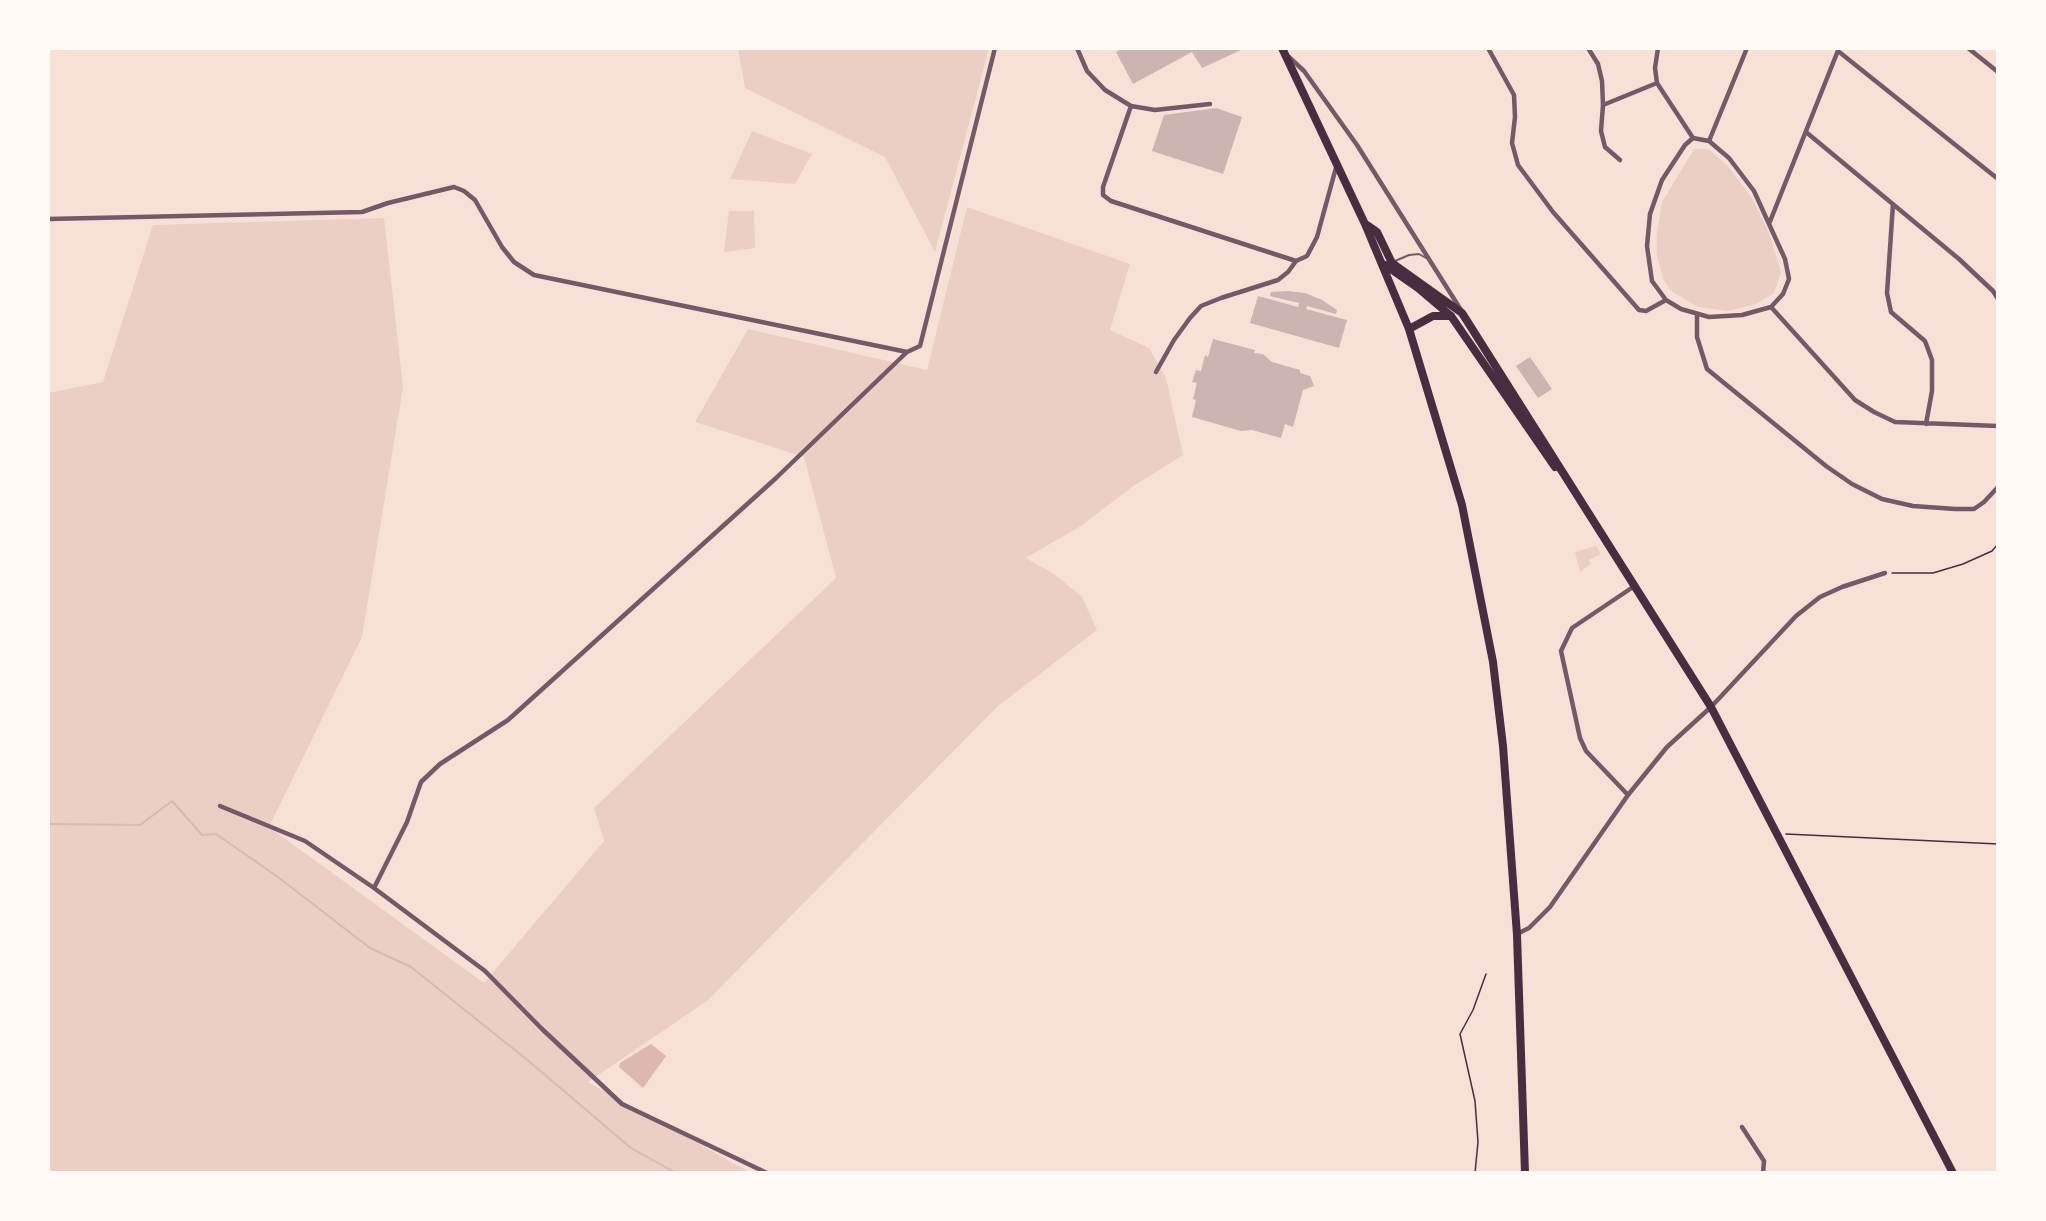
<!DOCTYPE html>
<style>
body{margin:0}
#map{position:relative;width:2046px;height:1221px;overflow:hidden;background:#f7e1d7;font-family:Arial,sans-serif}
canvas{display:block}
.frame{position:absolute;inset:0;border:50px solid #fffaf5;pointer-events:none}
</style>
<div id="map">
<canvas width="2046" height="1221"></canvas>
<div class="frame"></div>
</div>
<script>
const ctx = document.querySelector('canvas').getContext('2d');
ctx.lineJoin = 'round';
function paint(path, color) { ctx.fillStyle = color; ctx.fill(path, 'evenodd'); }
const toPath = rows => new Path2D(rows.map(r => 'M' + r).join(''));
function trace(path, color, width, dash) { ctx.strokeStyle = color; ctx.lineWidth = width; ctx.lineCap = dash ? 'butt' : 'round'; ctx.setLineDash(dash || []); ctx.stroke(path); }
paint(toPath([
 [738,48,989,48,935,252,885,157,745,88],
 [752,131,812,154,795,184,730,179],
 [1694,149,1709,149,1728,166,1752,198,1769,233,1781,272,1774,293,1756,304,1728,311,1698,307,1671,291,1663,279,1657,256,1657,233,1662,202],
 [967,207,1130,264,1110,330,1149,348,1166,378,1183,455,1132,487,1081,526,1026,558,1054,574,1082,597,1097,630,997,707,707,1001,588,1082,751,1173,48,1173,48,393,103,382,153,225,384,218,403,387,362,637,269,827,484,983,604,841,594,808,836,578,804,457,695,422,748,329,927,370],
 [729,211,754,211,755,248,724,252],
 [1596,546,1601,554,1589,560,1591,564,1580,572,1575,552]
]), '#ebcfc5');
paint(toPath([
 [651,1044,666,1056,643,1088,619,1067,620,1063]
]), '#dcb8b0');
trace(toPath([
 [48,824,140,825,172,801,202,835,216,834,278,877,370,948,411,967,525,1058,631,1148,676,1173]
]), '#dcb8b0', 2);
paint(toPath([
 [1123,48,1240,48,1241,50,1202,68,1192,52,1133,84,1116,52],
 [1216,108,1242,117,1223,174,1152,151,1164,115],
 [1287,291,1305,293,1322,300,1337,310,1336,314,1307,306,1306,309,1347,320,1339,348,1250,323,1258,296,1298,307,1299,303,1270,296,1271,292],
 [1213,339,1255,350,1254,353,1263,354,1272,362,1300,370,1300,373,1310,376,1314,386,1303,390,1293,427,1285,424,1281,438,1252,430,1241,431,1192,417,1196,400,1193,399,1197,383,1192,382,1196,370,1201,371,1205,355,1208,357],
 [1530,357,1552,389,1538,398,1516,366]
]), '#ccb4b1');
trace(toPath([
 [1892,573,1933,573,1963,564,1992,551,1998,544],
 [1786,834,1998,844],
 [1475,1173,1478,1142,1475,1101,1460,1034,1473,1010,1486,974]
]), '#4a2c40', 1.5);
trace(toPath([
 [1395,261,1409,255,1419,254,1426,258]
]), '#755966', 2);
trace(toPath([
 [1077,48,1087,71,1105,90,1131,106,1155,110,1210,104],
 [1488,48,1514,95,1515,117,1512,143,1518,165,1553,212,1639,310,1646,311,1666,300],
 [1588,48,1598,64,1602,81,1603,105,1601,131,1605,147,1620,160],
 [1658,48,1655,68,1657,83,1693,138],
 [1968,48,1998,72],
 [1838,51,1998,179],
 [1289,57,1304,71,1357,145,1461,310],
 [1603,105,1657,83],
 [1131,106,1103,187,1103,195,1111,201,1296,261],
 [1806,132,1959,259,1993,291,1998,299],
 [1693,138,1709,141,1729,158,1754,191,1769,224,1785,259,1789,279,1783,294,1771,307,1742,315,1709,317,1681,309,1666,300,1652,281,1647,246,1650,214,1662,180,1685,145,1693,138],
 [1709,141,1747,48],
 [1893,204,1887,293,1891,312,1925,341,1932,360,1932,391,1926,424],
 [48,219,362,212,388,203,454,187,464,191,475,200,502,247,514,262,534,275,907,352],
 [1769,224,1839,48],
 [1771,307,1855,400,1874,412,1895,422,1998,426],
 [1697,314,1697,337,1707,369,1826,466,1852,484,1882,499,1913,506,1955,509,1974,509,1984,502,1998,487],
 [1156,372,1174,340,1190,318,1201,306,1221,298,1278,280,1288,272,1296,261,1307,256,1317,237,1337,164],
 [1628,795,1586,751,1580,738,1561,651,1572,628,1636,585],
 [220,806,305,841,374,888,485,971,542,1029,622,1104,767,1173],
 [374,888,407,822,421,782,440,764,508,720,775,479,907,352,920,346,995,48],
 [1517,934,1529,928,1550,907,1628,795,1667,747,1711,707,1796,616,1820,597,1842,587,1885,573],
 [1742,1127,1764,1161,1763,1173]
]), '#755966', 4.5);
trace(toPath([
 [1282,48,1365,224,1409,329,1462,505,1493,662,1503,746,1517,935,1525,1173],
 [1367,225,1377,232,1392,263,1462,313,1711,707,1953,1173],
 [1385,265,1418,288,1451,316,1555,467],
 [1409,329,1433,316,1451,316]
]), '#4a2c40', 8);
</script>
